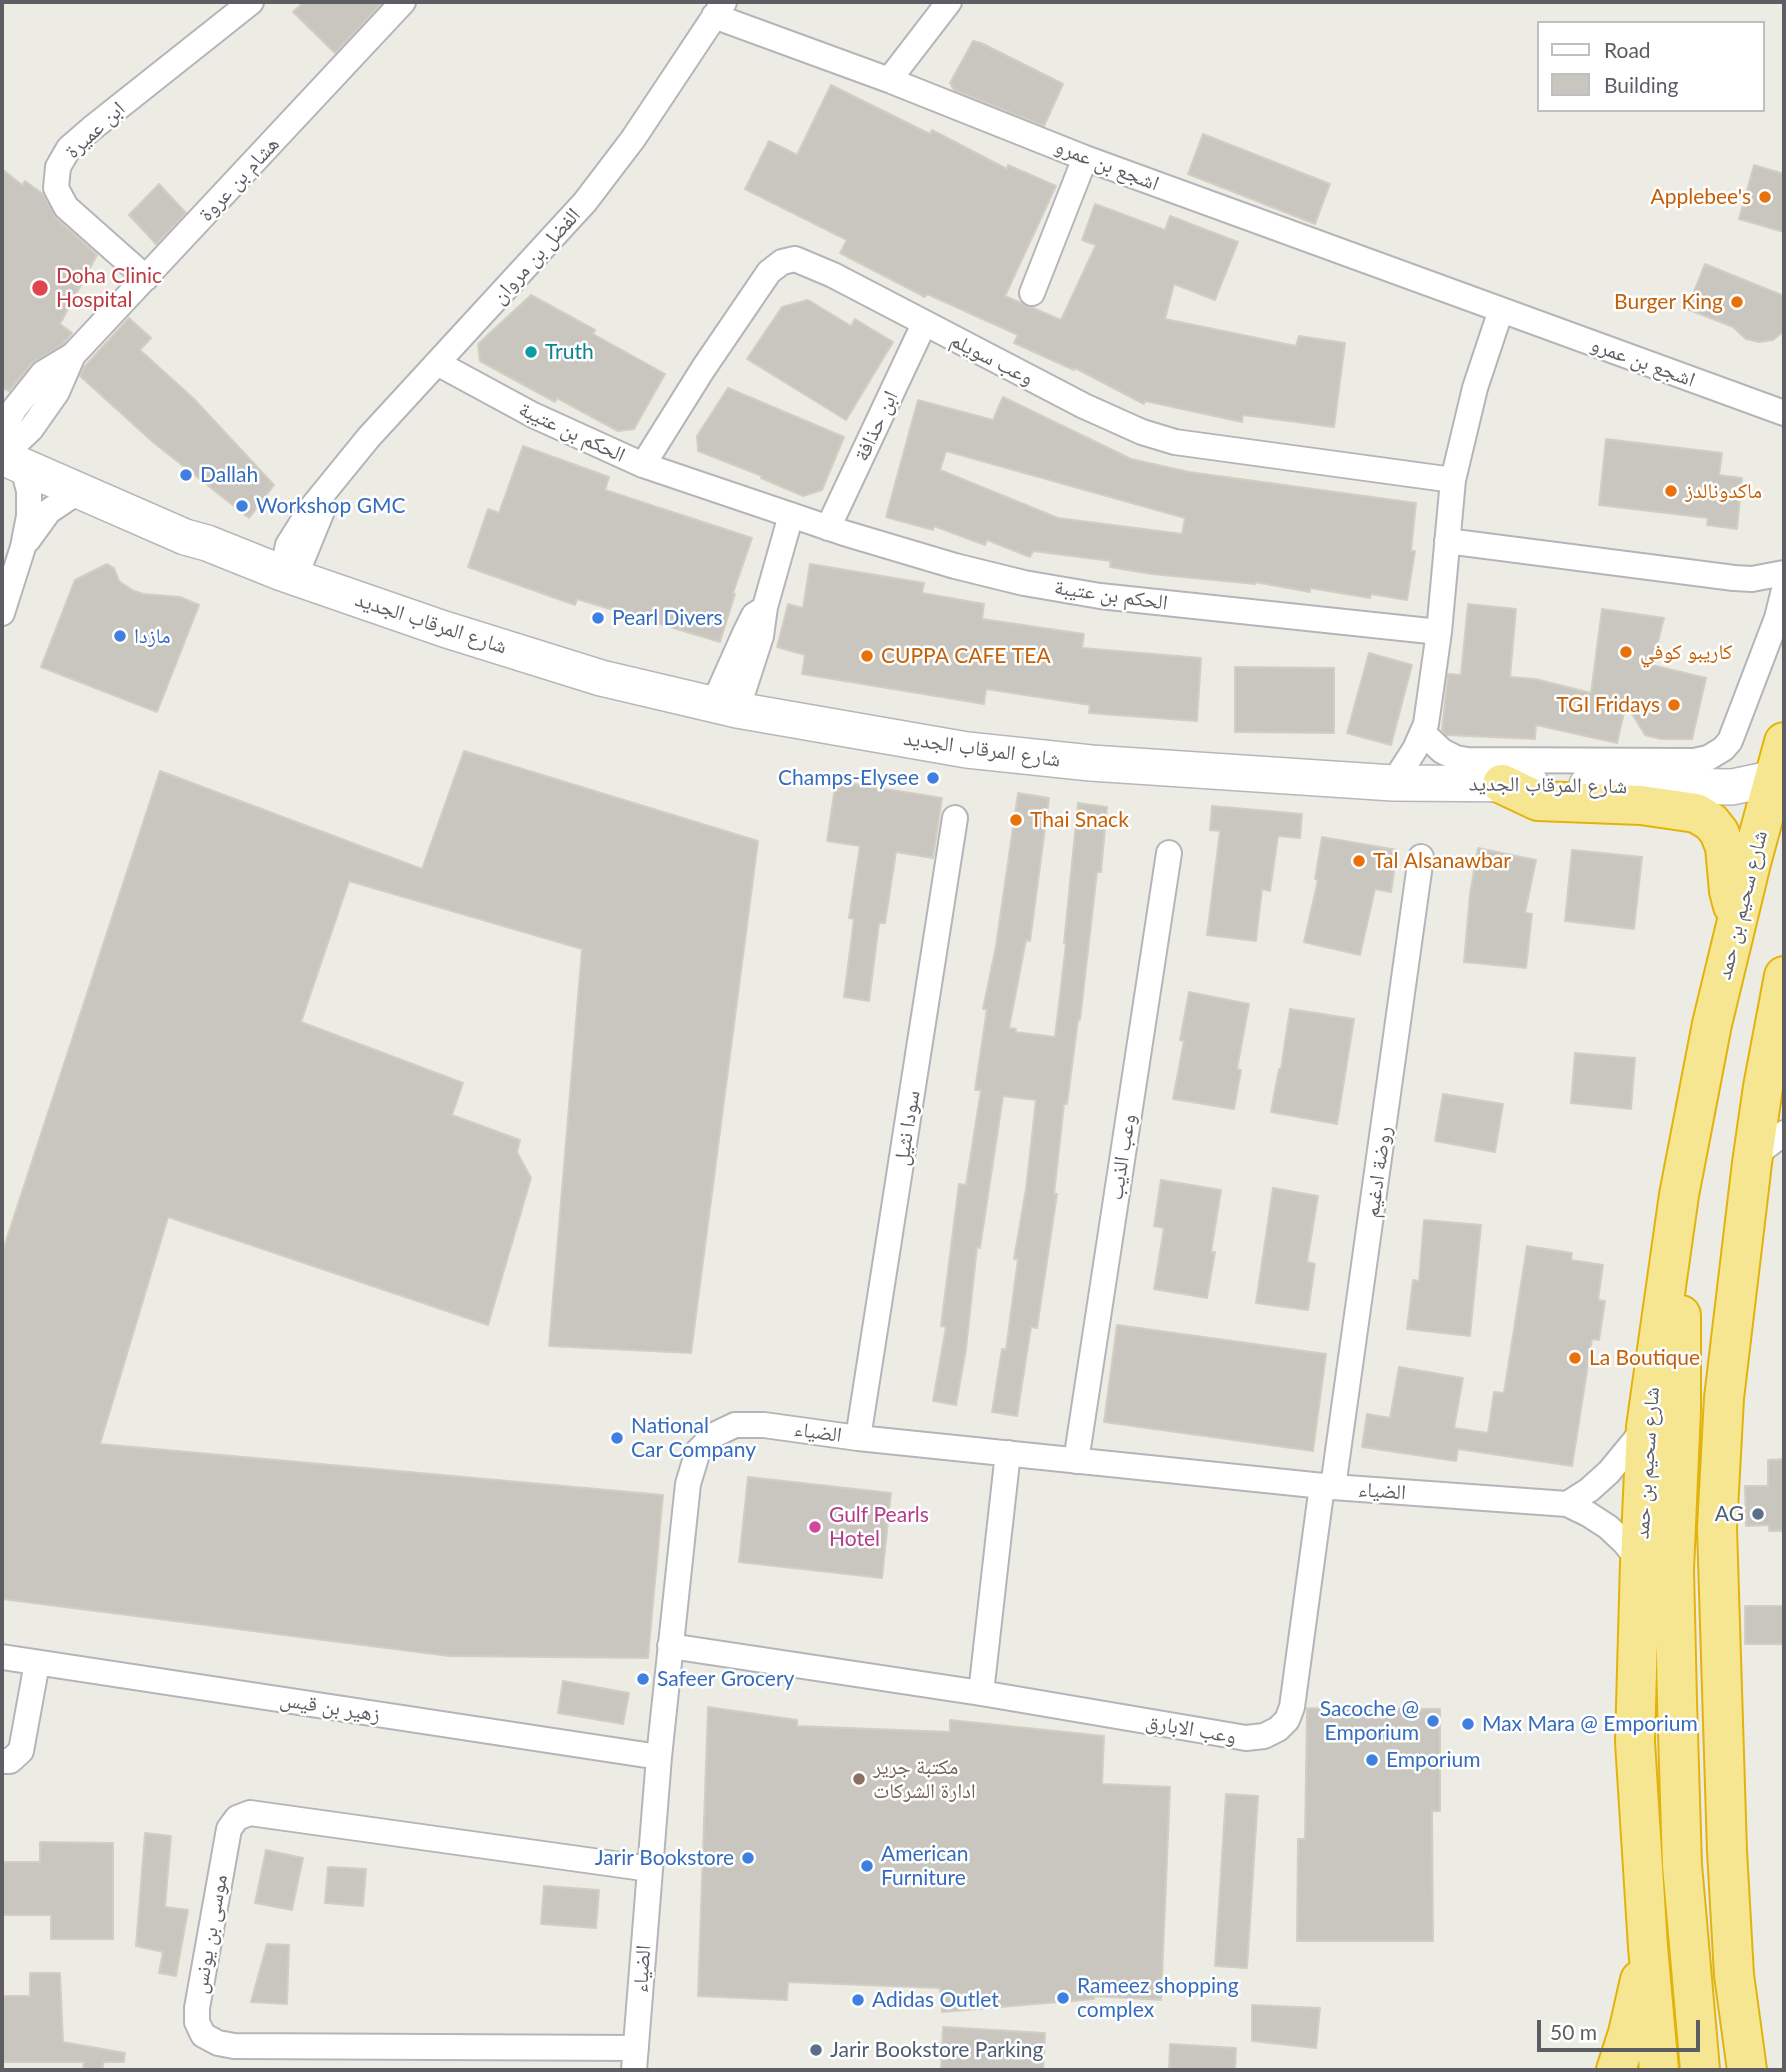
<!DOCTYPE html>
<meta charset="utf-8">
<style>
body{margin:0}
#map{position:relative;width:1786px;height:2072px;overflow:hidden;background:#edece4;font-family:Lato,sans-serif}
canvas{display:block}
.frame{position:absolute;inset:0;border:4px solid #5c5e63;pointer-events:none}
.legend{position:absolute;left:1537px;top:21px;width:228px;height:91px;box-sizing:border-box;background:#fff;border:2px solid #bebfc1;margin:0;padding:9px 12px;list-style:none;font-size:21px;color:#5c5e63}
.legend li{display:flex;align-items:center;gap:14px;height:35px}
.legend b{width:35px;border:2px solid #bebfc1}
.scale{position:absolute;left:1537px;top:2020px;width:163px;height:32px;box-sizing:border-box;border:4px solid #5c5e63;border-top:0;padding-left:9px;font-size:21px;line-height:24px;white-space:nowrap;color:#5c5e63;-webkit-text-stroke:5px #fff;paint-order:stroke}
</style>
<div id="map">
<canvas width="1786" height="2072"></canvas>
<div class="frame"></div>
<ul class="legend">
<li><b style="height:9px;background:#fff"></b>Road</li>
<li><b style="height:19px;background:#c9c6c0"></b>Building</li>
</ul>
<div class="scale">50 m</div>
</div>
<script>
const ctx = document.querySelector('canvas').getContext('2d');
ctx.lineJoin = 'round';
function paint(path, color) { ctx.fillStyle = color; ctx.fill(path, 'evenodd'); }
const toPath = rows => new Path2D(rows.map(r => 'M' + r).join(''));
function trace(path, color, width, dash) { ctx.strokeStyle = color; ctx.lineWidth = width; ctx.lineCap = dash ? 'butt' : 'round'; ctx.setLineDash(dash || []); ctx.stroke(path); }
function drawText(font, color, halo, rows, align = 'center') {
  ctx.font = font + ' Lato,"Noto Naskh Arabic",sans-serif'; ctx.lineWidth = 5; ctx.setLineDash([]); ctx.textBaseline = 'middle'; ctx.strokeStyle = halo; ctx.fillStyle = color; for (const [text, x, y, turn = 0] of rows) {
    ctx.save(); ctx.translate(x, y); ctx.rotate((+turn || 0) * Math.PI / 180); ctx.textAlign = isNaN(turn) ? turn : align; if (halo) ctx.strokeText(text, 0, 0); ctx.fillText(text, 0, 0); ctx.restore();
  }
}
const building = toPath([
 [304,2,383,2,335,53,293,12,304,2],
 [973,41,981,43,1063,84,1044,126,954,90,950,83,973,41],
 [831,85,930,134,932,130,1007,169,1008,165,1056,186,1005,296,1061,320,1096,245,1082,240,1095,204,1165,230,1170,216,1238,242,1215,300,1174,284,1165,319,1296,346,1299,336,1345,343,1334,427,1243,415,1242,422,1145,401,1144,404,1075,368,1074,370,1014,343,1018,335,927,294,925,297,840,253,847,240,745,189,769,141,797,155,831,85],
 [1203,134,1330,184,1315,224,1188,174,1203,134],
 [1754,165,1784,174,1784,232,1739,219,1754,165],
 [2,169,22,185,25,181,43,194,56,218,97,255,60,324,72,333,63,344,32,363,9,391,2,388,2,169],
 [159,184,186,213,156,244,129,215,159,184],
 [1705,264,1784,296,1784,331,1773,340,1759,342,1746,339,1733,327,1687,309,1705,264],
 [531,295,595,330,593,334,665,374,634,429,618,431,557,398,555,402,480,361,478,344,531,295],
 [808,300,851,326,855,319,893,342,846,420,747,359,782,307,808,300],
 [129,318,151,338,140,350,194,399,274,485,249,518,154,443,80,376,84,367,129,318],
 [728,388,844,437,822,490,803,496,761,478,762,476,698,451,697,436,728,388],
 [1003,397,1131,459,1189,472,1416,503,1411,551,1415,551,1407,600,1371,594,1370,598,1310,588,1310,592,1255,582,1255,584,1152,574,1110,567,1111,561,1033,551,1030,557,987,540,985,545,934,526,933,530,886,517,918,400,993,420,1003,397],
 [946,451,1185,518,1182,534,1058,518,940,470,946,451],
 [1606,439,1722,453,1719,475,1742,478,1737,529,1707,525,1708,518,1599,505,1606,439],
 [523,446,609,477,605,490,752,538,733,593,735,594,720,642,577,599,575,605,468,567,488,509,499,513,523,446],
 [107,564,114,568,119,581,132,590,143,594,180,597,199,605,157,712,41,667,75,580,107,564],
 [810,564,924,583,922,593,984,604,982,619,1084,634,1082,648,1201,658,1197,721,1089,713,1090,705,986,689,984,704,802,674,805,655,777,647,788,604,803,608,810,564],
 [1468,604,1516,609,1510,677,1535,679,1591,693,1602,609,1664,618,1652,665,1706,678,1692,739,1661,739,1645,735,1626,704,1617,743,1536,725,1535,739,1446,735,1442,730,1448,674,1461,675,1468,604],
 [1369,653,1412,665,1391,745,1347,733,1369,653],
 [1235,667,1334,668,1334,733,1235,732,1235,667],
 [464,751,758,841,691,1353,549,1346,582,949,349,881,301,1022,463,1083,452,1115,520,1140,517,1152,531,1178,488,1325,168,1217,100,1444,663,1495,648,1658,449,1656,2,1599,2,1253,160,771,422,869,464,751],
 [836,781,942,798,933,858,896,852,885,923,879,923,869,1001,844,997,854,919,849,918,860,846,827,841,836,781],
 [1018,793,1049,798,1030,941,1026,940,1009,1028,1016,1029,1015,1032,1055,1037,1066,944,1064,943,1078,803,1107,807,1101,872,1097,872,1080,1020,1078,1020,1067,1104,1064,1104,1054,1194,1057,1194,1037,1328,1031,1327,1017,1416,992,1412,1002,1349,1006,1350,1018,1259,1014,1259,1026,1189,1036,1100,1003,1096,980,1248,977,1247,966,1349,956,1405,933,1401,946,1327,941,1326,959,1184,966,1185,981,1090,975,1090,987,1009,983,1009,996,946,1018,793],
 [1212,806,1302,814,1300,838,1278,836,1270,891,1262,889,1256,941,1207,935,1220,831,1210,830,1212,806],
 [1322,837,1397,850,1391,892,1375,889,1360,955,1304,942,1318,880,1315,879,1322,837],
 [1478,848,1536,860,1525,913,1532,914,1526,968,1464,962,1470,894,1478,848],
 [1572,850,1642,857,1634,929,1565,921,1572,850],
 [1189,992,1249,1004,1237,1069,1241,1070,1234,1109,1173,1099,1184,1041,1180,1040,1189,992],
 [1290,1009,1354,1019,1337,1124,1271,1112,1279,1069,1281,1069,1290,1009],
 [1575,1053,1635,1058,1631,1109,1571,1103,1575,1053],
 [1443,1094,1503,1104,1495,1152,1435,1141,1443,1094],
 [1161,1180,1221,1190,1211,1252,1215,1252,1207,1298,1154,1289,1164,1228,1154,1226,1161,1180],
 [1273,1188,1318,1196,1307,1262,1315,1264,1308,1310,1256,1303,1273,1188],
 [1424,1220,1481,1225,1470,1336,1407,1329,1413,1280,1419,1281,1424,1220],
 [1527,1246,1572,1253,1571,1260,1603,1265,1598,1300,1605,1301,1599,1340,1592,1339,1572,1466,1458,1449,1456,1461,1362,1447,1367,1414,1390,1418,1399,1367,1463,1378,1454,1428,1488,1433,1494,1392,1504,1393,1527,1246],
 [1117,1325,1326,1354,1313,1451,1104,1422,1117,1325],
 [1784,1459,1784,1531,1769,1531,1769,1525,1746,1526,1745,1486,1768,1486,1768,1460,1784,1459],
 [748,1477,891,1493,882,1578,739,1562,748,1477],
 [1745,1606,1784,1606,1783,1644,1745,1644,1745,1606],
 [563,1681,629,1693,623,1724,558,1713,563,1681],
 [708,1707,797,1720,797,1726,950,1732,950,1720,1104,1736,1102,1784,1170,1787,1161,2000,1094,1996,1094,1999,942,2012,940,1988,788,1982,787,2000,698,1996,708,1707],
 [1307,1708,1440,1709,1440,1811,1432,1811,1433,1941,1297,1941,1298,1839,1305,1839,1307,1708],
 [1226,1794,1258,1796,1247,1968,1215,1966,1226,1794],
 [145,1833,171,1836,165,1907,188,1910,176,1976,159,1973,163,1952,136,1946,145,1833],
 [40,1842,113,1843,113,1939,51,1939,51,1915,2,1915,2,1862,40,1862,40,1842],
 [266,1850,303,1858,292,1910,255,1903,266,1850],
 [328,1867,366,1869,363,1906,325,1903,328,1867],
 [544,1886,599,1890,596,1928,541,1924,544,1886],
 [267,1944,289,1945,287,2004,251,2002,267,1944],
 [30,1973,60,1973,63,2042,125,2053,124,2062,104,2062,102,2070,83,2070,84,2062,2,2062,2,1996,30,1996,30,1973],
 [1252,2005,1320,2008,1316,2048,1252,2041,1252,2005],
 [943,2027,1045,2033,1043,2070,941,2070,943,2027],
 [1170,2044,1236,2048,1235,2070,1169,2070,1170,2044]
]);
paint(building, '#c9c6c0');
trace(building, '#d2cec2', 2);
const street = toPath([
 [714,16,889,80,1085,158,1784,413],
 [889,80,949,2],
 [146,278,66,207,56,188,58,167,69,148,91,129,251,2],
 [1032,293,1085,158],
 [437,363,533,415,643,465,844,533,955,566,1024,583,1100,596,1439,632],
 [9,445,8,426,10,417,15,408,43,373,73,355,403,2],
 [12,447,31,429,57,392,73,355],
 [643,465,703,369,769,272,782,262,795,259,833,275,1084,406,1142,432,1175,442,1453,480],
 [828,528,924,324],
 [28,540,49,511,70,497,82,493],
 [1447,541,1734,578,1752,579,1784,573],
 [282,573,288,545,312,507,369,437,585,202,633,139,724,2],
 [290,576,302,560,322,511],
 [2,613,23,547,29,516,29,491,23,467],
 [713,705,746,631,754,615,759,612],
 [737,710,761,636,765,607,791,515],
 [1423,733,1442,751,1456,758,1467,760,1694,761,1708,758,1723,749,1730,741,1777,618,1784,590],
 [1393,783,1415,749,1426,724,1439,632,1453,480,1475,388,1501,310],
 [1752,1163,1763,1149,1784,1133],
 [858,1438,955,818],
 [1076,1461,1169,853],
 [1333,1487,1421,857],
 [1567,1504,1589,1490,1609,1472,1646,1427],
 [670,1646,981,1693,1246,1738,1264,1736,1278,1729,1287,1720,1292,1707,1322,1486],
 [2,1657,659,1757],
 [981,1693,1008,1453],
 [2,1761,10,1761,21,1751,37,1663],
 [636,2048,234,2046,218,2043,203,2035,197,2022,197,2008,229,1829,237,1818,250,1813,650,1869],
 [634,2070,659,1757,688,1484,698,1451,714,1435,735,1425,764,1425,858,1438,1333,1487,1567,1504,1588,1514,1608,1527,1625,1543,1640,1562]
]);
const secondary = toPath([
 [2,457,185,537,207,543,282,573,444,629,601,678,737,710,967,750,1091,763,1393,783,1531,784],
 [1587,785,1732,787,1784,776]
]);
const highway = toPath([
 [1502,784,1538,801,1641,805,1696,813,1711,822,1719,832,1725,847,1729,891,1733,906],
 [1681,1315,1681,1410,1674,1570,1677,1701,1682,1865,1700,2070],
 [1616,2070,1628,2033,1640,1980],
 [1659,2070,1648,1947,1635,1742,1640,1562,1646,1427,1679,1195,1712,1024,1751,863,1784,742],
 [1747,2070,1734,1975,1727,1851,1717,1528,1724,1398,1752,1163,1763,1087,1784,976]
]);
trace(street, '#b4b5ba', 28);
trace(secondary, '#b5b7bd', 38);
trace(highway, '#e3b30d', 42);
trace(street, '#fff', 24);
trace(secondary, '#fff', 35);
trace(highway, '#f7e691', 38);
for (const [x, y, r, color] of [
 [1765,197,7,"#e8710a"],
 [40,288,9,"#e0444e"],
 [1737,302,7,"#e8710a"],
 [531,352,7,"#0f9aa8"],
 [186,475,7,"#3f7fe0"],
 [1671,491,7,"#e8710a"],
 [242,506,7,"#3f7fe0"],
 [598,618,7,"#3f7fe0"],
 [120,636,7,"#3f7fe0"],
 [1626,652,7,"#e8710a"],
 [867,656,7,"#e8710a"],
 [1674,705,7,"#e8710a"],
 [933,778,7,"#3f7fe0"],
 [1016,820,7,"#e8710a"],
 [1359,861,7,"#e8710a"],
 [1575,1358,7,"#e8710a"],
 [617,1438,7,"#3f7fe0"],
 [1758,1514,7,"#5c6f8a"],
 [815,1527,7,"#d1479c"],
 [643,1679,7,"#3f7fe0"],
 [1433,1721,7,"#3f7fe0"],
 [1468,1724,7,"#3f7fe0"],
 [1372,1760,7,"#3f7fe0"],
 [859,1779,7,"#8d6e63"],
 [748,1858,7,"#3f7fe0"],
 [867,1866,7,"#3f7fe0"],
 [1063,1998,7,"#3f7fe0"],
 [858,2000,7,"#3f7fe0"],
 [816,2050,7,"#5c6f8a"]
]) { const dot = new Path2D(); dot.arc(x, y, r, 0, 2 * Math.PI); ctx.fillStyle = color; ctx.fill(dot); trace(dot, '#fff', 2.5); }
drawText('21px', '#5c5e63', '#fff', [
 ["ابن عميرة",95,130,-43],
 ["اشجع بن عمرو",1107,165,21],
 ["هشام بن عروة",239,179,-47],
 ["الفضل بن مروان",536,256,-48],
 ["وعب سويلم",992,359,27],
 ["اشجع بن عمرو",1643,362,20],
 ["ابن حذافة",876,426,-65],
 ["الحكم بن عتيبة",572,432,25],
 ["الحكم بن عتيبة",1111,595,8],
 ["شارع المرقاب الجديد",431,623,18],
 ["شارع المرقاب الجديد",982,749,8],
 ["شارع المرقاب الجديد",1548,785,1],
 ["شارع سحيم بن حمد",1742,905,-76],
 ["سودا نثيل",907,1128,-81],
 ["وعب الذيب",1122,1157,-81],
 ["روضة ادغيم",1378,1172,-82],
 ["الضياء",818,1432,8],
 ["شارع سحيم بن حمد",1647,1463,-86],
 ["الضياء",1382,1491,4],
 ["زهير بن قيس",330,1707,9],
 ["وعب الابارق",1191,1729,10],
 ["موسى بن يونس",210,1934,-80],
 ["الضياء",642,1969,-86]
]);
drawText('21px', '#c56008', '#fff', [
 ["Applebee's",1751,197,"right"],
 ["Burger King",1723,302,"right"],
 ["ماكدونالدز",1685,491],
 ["كاريبو كوفي",1640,652],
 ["CUPPA CAFE TEA",881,656],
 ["TGI Fridays",1660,705,"right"],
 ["Thai Snack",1030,820],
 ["Tal Alsanawbar",1373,861],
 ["La Boutique",1589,1358]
], 'left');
drawText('21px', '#be3a42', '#fff', [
 ["Doha Clinic",56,276],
 ["Hospital",56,300]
], 'left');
drawText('21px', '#0d838f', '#fff', [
 ["Truth",545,352]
], 'left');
drawText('21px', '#366cbe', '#fff', [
 ["Dallah",200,475],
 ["Workshop GMC",256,506],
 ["Pearl Divers",612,618],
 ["مازدا",134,636],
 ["Champs-Elysee",919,778,"right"],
 ["National",631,1426],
 ["Car Company",631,1450],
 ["Safeer Grocery",657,1679],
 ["Sacoche @",1419,1709,"right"],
 ["Emporium",1419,1733,"right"],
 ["Max Mara @ Emporium",1482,1724],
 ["Emporium",1386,1760],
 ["American",881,1854],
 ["Furniture",881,1878],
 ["Jarir Bookstore",734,1858,"right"],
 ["Rameez shopping",1077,1986],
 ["complex",1077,2010],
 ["Adidas Outlet",872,2000]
], 'left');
drawText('21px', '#4e5e75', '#fff', [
 ["AG",1744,1514],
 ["Jarir Bookstore Parking",830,2050,"left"]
], 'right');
drawText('21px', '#b23c85', '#fff', [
 ["Gulf Pearls",829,1515],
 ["Hotel",829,1539]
], 'left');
drawText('21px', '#785e54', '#fff', [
 ["مكتبة جرير",873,1767],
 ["ادارة الشركات",873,1791]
], 'left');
</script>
